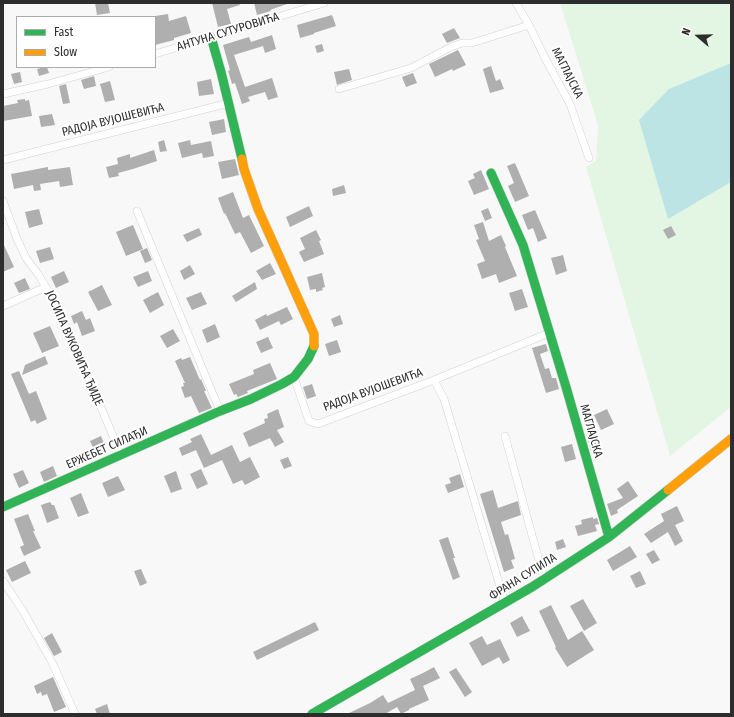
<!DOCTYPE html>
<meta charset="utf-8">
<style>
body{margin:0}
#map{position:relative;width:734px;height:717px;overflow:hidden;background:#f8f8f8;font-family:"Fira Sans Condensed",sans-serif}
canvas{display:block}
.frame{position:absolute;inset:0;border:4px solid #2e2d2e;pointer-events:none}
.legend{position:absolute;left:16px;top:16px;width:140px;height:52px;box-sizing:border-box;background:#fff;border:1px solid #ababab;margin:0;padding:5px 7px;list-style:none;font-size:12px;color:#2e2d2e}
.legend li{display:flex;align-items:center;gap:8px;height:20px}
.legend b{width:20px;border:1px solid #ababab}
.north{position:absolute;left:678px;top:16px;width:40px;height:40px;-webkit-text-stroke:3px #fff;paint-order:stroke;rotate:290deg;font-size:11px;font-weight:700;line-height:16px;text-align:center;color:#2e2d2e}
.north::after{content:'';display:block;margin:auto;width:14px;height:18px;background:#2e2d2e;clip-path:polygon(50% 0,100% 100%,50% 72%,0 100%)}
</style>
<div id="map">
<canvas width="734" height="717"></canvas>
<div class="frame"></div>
<ul class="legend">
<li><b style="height:5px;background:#30b455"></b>Fast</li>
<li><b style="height:5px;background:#ff9f0a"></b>Slow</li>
</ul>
<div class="north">N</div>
</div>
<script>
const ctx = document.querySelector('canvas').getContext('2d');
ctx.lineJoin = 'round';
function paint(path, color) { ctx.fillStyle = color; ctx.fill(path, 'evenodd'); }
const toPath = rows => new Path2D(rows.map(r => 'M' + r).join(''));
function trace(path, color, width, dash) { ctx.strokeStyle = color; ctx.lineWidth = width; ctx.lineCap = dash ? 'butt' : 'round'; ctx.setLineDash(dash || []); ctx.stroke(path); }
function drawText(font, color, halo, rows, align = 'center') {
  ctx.font = font + ' "Fira Sans Condensed",sans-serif'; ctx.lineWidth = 4; ctx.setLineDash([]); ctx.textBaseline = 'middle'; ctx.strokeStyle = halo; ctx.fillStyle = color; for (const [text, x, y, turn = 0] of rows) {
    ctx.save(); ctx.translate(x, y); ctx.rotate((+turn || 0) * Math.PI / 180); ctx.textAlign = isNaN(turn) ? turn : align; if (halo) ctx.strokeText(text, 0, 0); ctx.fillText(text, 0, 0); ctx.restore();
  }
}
paint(toPath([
 [560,3,731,3,731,407,670,456,586,167,596,161,598,125]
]), '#e3f6e4');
paint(toPath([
 [731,63,731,182,668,219,639,120,669,89]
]), '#bce4e4');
paint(toPath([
 [95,3,108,3,110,13,97,15],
 [212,3,239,3,240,5,227,9,231,24,218,27],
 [254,3,287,3,287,4,270,10,271,11,257,15],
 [168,14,169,21,186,16,191,33,174,38,174,40,155,45,155,16],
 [332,15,336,26,314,33,314,34,300,38,297,25],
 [454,28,460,38,447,43,442,34],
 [272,35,276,49,265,53,263,46,234,55,245,87,272,78,278,97,268,100,265,92,248,97,250,101,242,104,235,83,232,84,228,71,230,70,223,45,249,37,251,42],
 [322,44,324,51,317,53,315,46],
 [458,50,466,65,453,71,452,69,435,77,429,64],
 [491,66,496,81,500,79,504,89,490,93,483,69],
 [44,67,47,67,49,73,39,76,37,69],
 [349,69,352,80,337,85,334,72],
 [20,72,22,82,14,84,11,74],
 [413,73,417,83,406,87,402,77],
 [94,76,96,86,84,89,81,80],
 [211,79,214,94,199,96,197,82],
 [110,81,115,100,105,102,100,84],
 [66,84,70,103,63,104,59,86],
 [25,99,25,101,29,100,32,116,3,121,3,106,18,103,17,100],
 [52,114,55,125,41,127,39,116],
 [224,119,226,132,212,135,209,122],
 [164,140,167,151,160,152,158,142],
 [190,140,191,145,211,141,214,156,203,158,202,153,182,158,178,143],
 [154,150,157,161,133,169,118,173,119,176,109,178,106,167,118,164,117,158,130,154,130,158],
 [235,159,239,175,222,179,218,162],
 [515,163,529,196,515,202,508,186,514,183,507,166],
 [48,167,48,170,70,167,73,185,60,187,59,181,40,184,41,190,34,191,33,185,14,189,11,174],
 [481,170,489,189,474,195,468,181,475,178,473,174],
 [344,185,346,193,333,196,332,189],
 [233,192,243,218,249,215,264,246,251,253,240,232,235,234,225,213,224,214,218,198],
 [309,206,313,216,290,227,286,217],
 [488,208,492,218,485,221,481,211],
 [39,209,43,224,29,228,25,212],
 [535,210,547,238,538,242,533,228,528,230,522,215],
 [483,222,489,241,501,235,506,246,505,247,517,276,499,283,496,274,482,279,477,264,485,261,476,240,479,239,474,225],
 [133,225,143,249,126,256,116,232],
 [671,226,676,235,668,239,663,230],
 [199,228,202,235,187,242,183,235],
 [316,230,321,240,319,241,324,254,304,262,299,252,305,249,300,238],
 [3,243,14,267,3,272],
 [50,247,54,259,40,263,36,251],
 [147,248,152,260,145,263,140,251],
 [563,255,567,271,556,275,551,258],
 [270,263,276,274,262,280,256,271],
 [190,265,195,274,184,280,180,271],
 [64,271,69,282,56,288,51,277],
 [148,271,152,281,138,287,133,277],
 [322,273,325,287,322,288,323,290,316,292,316,289,310,290,307,277],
 [25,278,30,289,19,293,14,283],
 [255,282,257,289,236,302,232,296],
 [102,285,112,305,98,311,88,292],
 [522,289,528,307,515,311,509,293],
 [158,292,164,305,150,313,143,300],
 [201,292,207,304,192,310,186,298],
 [287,307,293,319,281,325,279,321,260,330,255,320,266,314,267,316],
 [82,311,86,320,90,318,95,331,82,336,77,322,74,324,71,316],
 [340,315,343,324,334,327,331,319],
 [215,324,220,337,207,343,202,330],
 [50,326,59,346,42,353,33,333],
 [173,329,180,341,167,348,160,336],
 [268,337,273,348,261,353,256,342],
 [337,340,341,352,329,356,325,344],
 [546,344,548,351,540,354,545,369,549,368,552,378,556,378,559,389,546,393,532,348],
 [45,356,48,364,22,375,25,365],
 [190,357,200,380,201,379,206,391,204,391,212,408,199,413,191,396,185,398,181,387,184,386,183,383,185,383,175,361,181,358,182,360],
 [270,363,277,379,247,391,248,393,238,397,236,394,234,395,229,384,254,374,253,370],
 [19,371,29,394,36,391,47,419,37,424,35,420,31,422,11,374],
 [312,384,316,396,307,399,303,387],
 [278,409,284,427,277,430,284,442,275,447,270,438,249,447,243,433,265,423,264,419,268,418,267,414],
 [607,409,614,424,601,430,594,415],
 [201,434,211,455,232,445,240,462,250,457,260,477,245,485,242,480,233,484,222,460,204,468,196,450,182,456,179,448,192,442,190,439],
 [101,436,107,451,96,455,90,441],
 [597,438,601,451,592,454,588,440],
 [572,444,576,459,565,462,561,447],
 [75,456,79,466,70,470,65,460],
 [288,457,292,466,284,469,280,460],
 [53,466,57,476,44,482,40,472],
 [201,469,208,484,197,489,190,474],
 [23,470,29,483,19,488,13,474],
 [176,471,182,489,171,493,164,476],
 [460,474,464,487,448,493,445,485,451,483,449,478],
 [118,476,125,490,108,497,102,483],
 [628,481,638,496,617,510,618,513,611,516,607,504,623,498,617,489],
 [493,490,498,508,518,501,521,515,501,522,505,535,508,534,515,559,511,560,514,568,504,572,480,494],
 [81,493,89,513,78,517,70,498],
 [50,502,52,505,54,505,59,518,47,523,41,505],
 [677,506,684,521,675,525,683,541,675,546,668,532,651,543,644,534,664,521,661,514],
 [28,514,35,531,33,531,41,548,24,556,20,547,24,545,14,519],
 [593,517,593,519,597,518,599,524,595,525,597,531,578,536,575,526,582,524,581,520],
 [448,537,455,558,453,558,460,577,453,580,439,540],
 [563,539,566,547,557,550,555,542],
 [630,546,637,557,613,571,607,560],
 [654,550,660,560,652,564,646,554],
 [25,561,31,573,12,582,6,570],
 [141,569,147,583,140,586,134,571],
 [640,571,646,584,636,588,630,576],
 [583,599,597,623,584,631,570,606],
 [551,605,568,640,582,631,594,650,567,667,555,648,556,647,539,611],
 [522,616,530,631,517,637,510,623],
 [315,622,319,630,257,660,253,652],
 [52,633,62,652,54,656,44,638],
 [482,636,487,645,500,639,510,660,503,664,499,657,482,666,469,643],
 [434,667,440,678,423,686,429,700,409,709,409,710,401,714,397,707,385,714,347,714,370,703,383,695,388,703,415,690,410,679,423,673],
 [456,668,472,692,465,697,449,672],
 [53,677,66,707,54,712,47,694,42,696,41,692,37,694,34,686],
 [107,704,110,714,97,714,95,709]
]), '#afafaf');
const street = toPath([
 [516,3,529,25,545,58,570,104,589,158],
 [155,54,324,3],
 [339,89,411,68,451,47,462,43,472,43,529,25],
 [3,94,48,84,109,67],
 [3,160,229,103],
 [3,201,17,239,26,258,38,274,46,287,73,341,121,455],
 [137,211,220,411],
 [3,306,46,287],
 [294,377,309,421,318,424,434,380,549,333],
 [434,380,444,399,505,603],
 [505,436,544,579],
 [3,581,23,611,53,664,75,714]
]);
const fast = toPath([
 [211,37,221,72,242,159],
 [491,173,523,245,566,387,609,537],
 [3,507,220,411,251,399,282,384,294,377,308,359,314,346],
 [312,714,532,587,609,537,668,490]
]);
const slow = toPath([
 [242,159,244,169,258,209,314,334,314,346],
 [668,490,731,439]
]);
trace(street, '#d2d2d2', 8);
trace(fast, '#d2d2d2', 10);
trace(slow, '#d2d2d2', 10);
trace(street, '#fefefe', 7);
trace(fast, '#30b455', 9);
trace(slow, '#ff9f0a', 9);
drawText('12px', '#2e2d2e', '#fff', [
 ["АНТУНА СУТУРОВИЋА",228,32,-17],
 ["МАГЛАЈСКА",567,73,63],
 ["РАДОЈА ВУЈОШЕВИЋА",113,120,-14],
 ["ЈОСИПА ВУКОВИЋА ЂИДЕ",74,348,66],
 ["РАДОЈА ВУЈОШЕВИЋА",373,390,-20],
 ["МАГЛАЈСКА",591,431,74],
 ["ЕРЖЕБЕТ СИЛАЂИ",107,448,-24],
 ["ФРАНА СУПИЛА",523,577,-32]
]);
</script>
